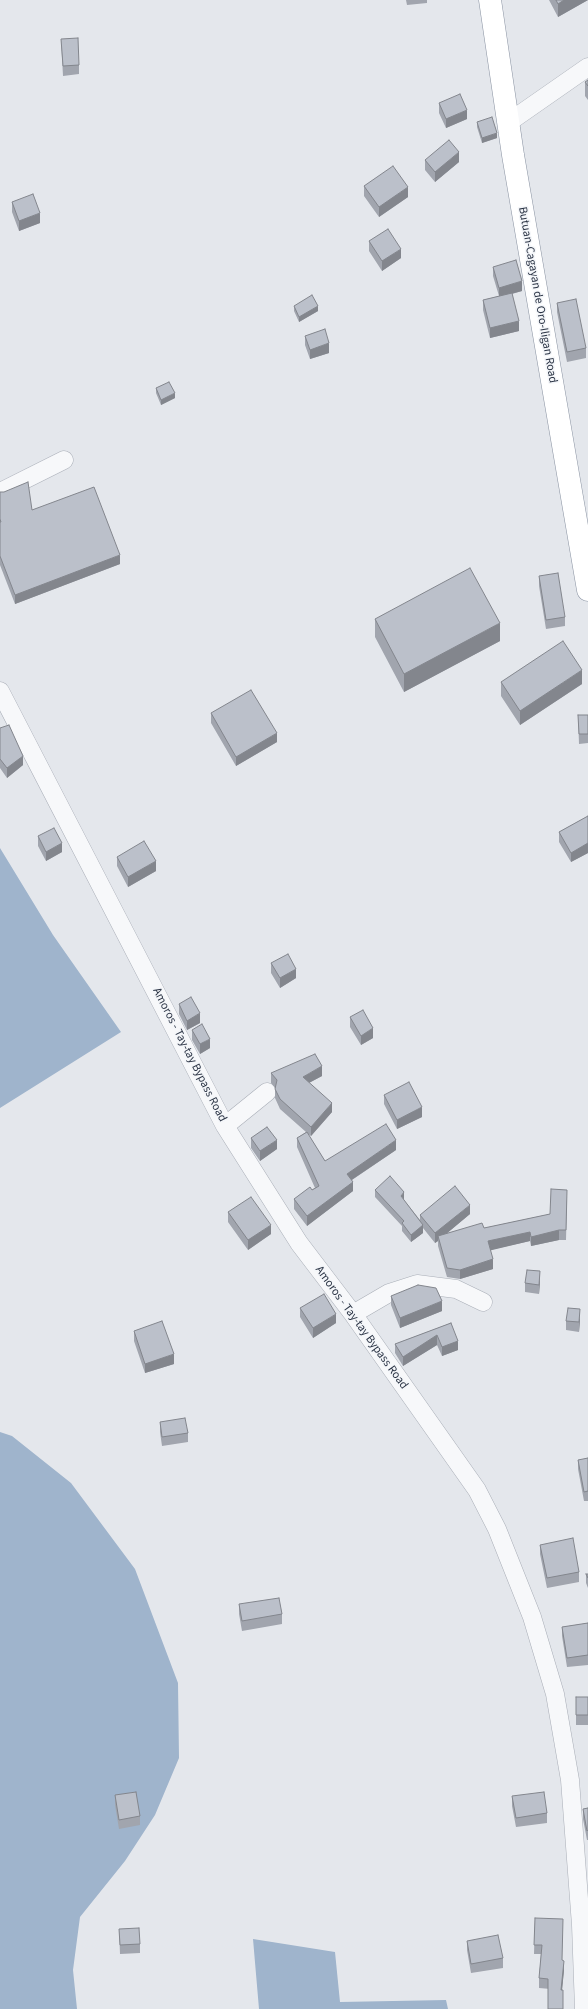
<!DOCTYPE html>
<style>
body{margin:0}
canvas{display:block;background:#e4e7ec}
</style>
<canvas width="588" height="2009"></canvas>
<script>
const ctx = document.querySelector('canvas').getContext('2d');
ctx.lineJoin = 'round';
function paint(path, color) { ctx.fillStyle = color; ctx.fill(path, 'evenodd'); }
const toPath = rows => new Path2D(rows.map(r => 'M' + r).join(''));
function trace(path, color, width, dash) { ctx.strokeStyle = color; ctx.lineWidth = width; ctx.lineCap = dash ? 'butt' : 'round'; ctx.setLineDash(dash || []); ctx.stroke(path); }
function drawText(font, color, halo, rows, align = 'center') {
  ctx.font = font + ' "Source Sans 3",sans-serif'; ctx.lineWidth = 3; ctx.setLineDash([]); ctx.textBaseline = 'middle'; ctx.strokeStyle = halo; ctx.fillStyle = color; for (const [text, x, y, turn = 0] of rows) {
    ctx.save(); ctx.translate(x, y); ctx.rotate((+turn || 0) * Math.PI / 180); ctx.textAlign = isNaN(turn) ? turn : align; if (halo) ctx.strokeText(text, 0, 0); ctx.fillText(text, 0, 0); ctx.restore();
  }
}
paint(toPath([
 [0,848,53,935,121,1032,0,1108],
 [0,1432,12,1436,71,1483,135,1569,178,1683,179,1758,155,1815,125,1861,80,1917,73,1970,77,2009,0,2009],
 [253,1939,335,1952,340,2002,446,2000,448,2009,259,2009]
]), '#9fb4cc');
const minor = toPath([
 [509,122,588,67],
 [0,492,64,460],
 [0,691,225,1126,299,1243,353,1314,477,1490,497,1529,532,1617,555,1694,570,1780,581,1925,584,2009],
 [225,1126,267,1092],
 [353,1314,389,1293,417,1284,456,1289,483,1302]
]);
const highway = toPath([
 [490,0,513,155,588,590]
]);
trace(minor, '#a9aeb7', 19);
trace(highway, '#8b94a3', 23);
trace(minor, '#f7f8fa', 18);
trace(highway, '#fff', 22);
paint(toPath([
 [406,0,427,0,427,3,407,5],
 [549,0,588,0,558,17],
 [61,39,79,65,79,74,63,76],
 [588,80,588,100,585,96,585,82],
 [439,103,467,119,446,128,439,113],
 [477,122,497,138,482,143,477,127],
 [425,160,459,162,435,182,425,170],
 [364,186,408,197,379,217,364,196],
 [12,202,40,223,19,231,12,212],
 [369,241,401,258,382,271,369,251],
 [493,267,522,291,512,294,519,331,490,338,483,310,483,300,499,296,493,276],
 [557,303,586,348,586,358,567,362,557,312],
 [294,306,318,311,299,322,294,311],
 [305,336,329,353,310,359,305,345],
 [156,388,175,398,161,405,156,393],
 [0,492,32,510,120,564,15,604,0,565],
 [539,576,565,617,565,626,546,629,539,586],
 [375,619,500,641,404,692,375,637],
 [501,682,582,684,520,725,501,696],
 [211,713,277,742,236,766,211,723],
 [578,715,588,715,588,743,579,744],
 [0,728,23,765,7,778,0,768],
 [588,816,588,853,571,862,559,842,559,832],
 [38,836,62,852,46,861,38,846],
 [117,857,156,871,128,887,117,866],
 [271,963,296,978,280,988,271,973],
 [179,1004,200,1023,187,1030,179,1014],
 [350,1017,373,1038,361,1045,350,1027],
 [192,1030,210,1048,200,1054,192,1040],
 [271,1073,322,1076,309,1083,332,1112,311,1136,308,1134,325,1161,396,1150,352,1180,353,1191,307,1226,294,1209,294,1199,315,1188,297,1147,297,1138,306,1132,280,1109,275,1098,275,1088,271,1083],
 [384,1095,422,1117,397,1129,384,1104],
 [251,1138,277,1149,260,1161,251,1148],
 [375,1190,404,1200,420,1220,420,1215,470,1214,447,1233,484,1228,550,1214,567,1200,566,1240,559,1240,531,1246,530,1241,490,1250,493,1269,460,1279,447,1277,438,1246,438,1241,435,1243,423,1228,423,1233,411,1242,402,1231,402,1226,375,1197],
 [228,1212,271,1234,248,1250,228,1222],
 [540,1281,539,1294,525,1292,525,1283],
 [391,1296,442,1311,400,1328,391,1305],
 [300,1308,336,1323,313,1338,300,1317],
 [580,1319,579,1332,566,1330,566,1321],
 [451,1323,458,1350,442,1356,437,1345,403,1366,395,1353,395,1344],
 [134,1331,174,1364,145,1373,134,1341],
 [160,1422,188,1433,188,1442,162,1446,160,1432],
 [588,1458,588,1501,584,1501,578,1469,578,1460],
 [540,1545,579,1572,579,1582,547,1588,540,1554],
 [586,1574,588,1574,588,1588,586,1583],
 [239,1604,282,1614,282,1624,242,1631,239,1614],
 [588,1623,588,1665,567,1667,562,1636,562,1627],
 [576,1697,588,1697,588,1725,576,1725],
 [115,1795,140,1816,140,1825,119,1829,115,1805],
 [512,1796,547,1813,547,1823,516,1827,512,1806],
 [588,1808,588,1840,587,1840,583,1819,583,1809],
 [535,1918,562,1960,564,1970,562,1990,539,1988,539,1978,541,1954,534,1954],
 [119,1929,140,1944,140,1953,120,1954],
 [467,1941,503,1958,503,1968,471,1973,467,1950]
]), '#a1a5ae');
paint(toPath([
 [564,0,588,0,558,17,558,4],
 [467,110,467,119,446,128,446,119],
 [497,133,497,138,482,143,482,138],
 [459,152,459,162,435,182,435,172],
 [408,187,408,197,379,217,379,207],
 [40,213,40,223,19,231,19,221],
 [401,249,401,258,382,271,382,261],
 [522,281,522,291,499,297,499,288],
 [318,306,318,311,299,322,299,317],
 [519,321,519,331,490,338,490,328],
 [329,343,329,353,310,359,310,350],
 [175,393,175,398,161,405,161,400],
 [120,555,120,564,15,604,15,595],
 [500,623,500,641,404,692,404,674],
 [582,670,582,684,520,725,520,711],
 [277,733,277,742,236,766,236,757],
 [23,756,23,765,7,778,7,768],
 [62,843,62,852,46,861,46,852],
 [588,843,588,853,571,862,571,853],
 [156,861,156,871,128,887,128,877],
 [296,969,296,978,280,988,280,978],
 [200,1013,200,1023,187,1030,187,1021],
 [373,1028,373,1038,361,1045,361,1036],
 [210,1039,210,1048,200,1054,200,1044],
 [322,1066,322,1076,303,1086,303,1077],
 [332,1103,332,1112,311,1136,311,1127],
 [422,1107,422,1117,397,1129,397,1120],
 [277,1140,277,1149,260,1161,260,1151],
 [396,1140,396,1150,347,1183,347,1174],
 [353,1182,353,1191,307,1226,307,1216],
 [404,1192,404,1200,401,1196],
 [470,1205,470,1214,439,1240,438,1236,438,1241,435,1243,435,1233],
 [271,1225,271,1234,248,1250,248,1240],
 [423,1225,423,1233,411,1242,411,1235],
 [559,1230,559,1240,531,1246,531,1237],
 [530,1232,530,1241,488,1251,488,1241],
 [493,1259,493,1269,460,1279,460,1270],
 [540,1271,540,1281,539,1294,539,1285],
 [442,1301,442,1311,400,1328,400,1318],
 [580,1309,580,1319,579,1332,579,1322],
 [336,1314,336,1323,313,1338,313,1328],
 [437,1335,437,1345,403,1366,403,1357],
 [458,1341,458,1350,442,1356,442,1347],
 [174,1354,174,1364,145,1373,145,1364],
 [564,1961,564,1970,561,2000,561,1990]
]), '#83868d');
const building = toPath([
 [556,0,564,0,558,4,556,0],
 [78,38,79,65,63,66,61,39,78,38],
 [588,80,588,86,585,82,588,80],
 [460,94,467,110,446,119,439,103,460,94],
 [492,117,497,133,482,138,477,122,492,117],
 [449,140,459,152,435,172,425,160,449,140],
 [393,166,408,187,379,207,364,186,393,166],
 [33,194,40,213,19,221,12,202,33,194],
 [388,229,401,249,382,261,369,241,388,229],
 [516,260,522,281,499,288,493,267,516,260],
 [512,293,519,321,490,328,483,300,512,293],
 [312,295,318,306,299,317,294,306,312,295],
 [576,299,586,348,567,352,557,303,576,299],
 [325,329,329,343,310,350,305,336,325,329],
 [169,382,175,393,161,400,156,388,169,382],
 [28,482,32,510,94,487,120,555,15,595,0,556,0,522,1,522,0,519,0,492,4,492,28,482],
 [470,568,500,623,404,674,375,619,470,568],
 [558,573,565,617,546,620,539,576,558,573],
 [563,641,582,670,520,711,501,682,563,641],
 [251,690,277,733,236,757,211,713,251,690],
 [578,715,588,715,588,734,579,734,578,715],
 [9,725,23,756,7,768,0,759,0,728,9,725],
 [588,816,588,843,571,853,559,832,588,816],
 [54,828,62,843,46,852,38,836,54,828],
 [144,841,156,861,128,877,117,857,144,841],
 [288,954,296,969,280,978,271,963,288,954],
 [191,997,200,1013,187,1021,179,1004,191,997],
 [363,1010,373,1028,361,1036,350,1017,363,1010],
 [202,1024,210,1039,200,1044,192,1030,202,1024],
 [315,1054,322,1066,303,1077,332,1103,311,1127,280,1099,275,1089,277,1080,271,1073,315,1054],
 [409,1082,422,1107,397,1120,384,1095,409,1082],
 [386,1124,396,1140,347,1174,353,1182,307,1216,294,1199,310,1187,312,1190,319,1186,297,1138,307,1132,325,1161,386,1124],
 [267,1127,277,1140,260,1151,251,1138,267,1127],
 [390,1176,404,1192,401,1196,423,1225,411,1235,402,1223,404,1221,375,1190,390,1176],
 [455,1186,470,1205,435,1233,420,1215,455,1186],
 [551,1189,567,1190,566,1230,559,1230,531,1237,530,1232,488,1241,493,1259,460,1270,447,1268,438,1236,482,1223,484,1228,550,1214,551,1189],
 [251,1197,271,1225,248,1240,228,1212,251,1197],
 [527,1270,540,1271,539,1285,525,1283,527,1270],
 [418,1285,436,1288,442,1301,400,1318,391,1296,418,1285],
 [324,1294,336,1314,313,1328,300,1308,324,1294],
 [568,1308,580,1309,579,1322,566,1321,568,1308],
 [162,1321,174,1354,145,1364,134,1331,162,1321],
 [451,1323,458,1341,442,1347,437,1335,403,1357,395,1344,451,1323],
 [185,1418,188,1433,162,1437,160,1422,185,1418],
 [588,1458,588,1491,584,1492,578,1460,588,1458],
 [573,1538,579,1572,547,1578,540,1545,573,1538],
 [586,1574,588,1574,588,1578,586,1574],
 [279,1598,282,1614,242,1621,239,1604,279,1598],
 [588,1623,588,1655,567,1658,562,1627,588,1623],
 [576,1697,588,1697,588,1715,576,1715,576,1697],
 [136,1792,140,1816,119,1820,115,1795,136,1792],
 [544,1792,547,1813,516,1818,512,1796,544,1792],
 [588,1808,588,1830,587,1831,583,1809,588,1808],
 [535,1918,563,1919,562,1960,564,1961,561,1990,563,1990,563,2009,548,2009,548,1979,539,1978,542,1945,534,1945,535,1918],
 [139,1928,140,1944,120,1945,119,1929,139,1928],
 [498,1935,503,1958,471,1964,467,1941,498,1935]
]);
paint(building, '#bbc0ca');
trace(building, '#83868d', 1);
drawText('12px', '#2b3445', '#f4f6f9', [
 ["Butuan-Cagayan de Oro-Iligan Road",537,295,80],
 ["Amoros - Tay-tay Bypass Road",189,1055,63],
 ["Amoros - Tay-tay Bypass Road",361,1328,54]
]);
</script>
